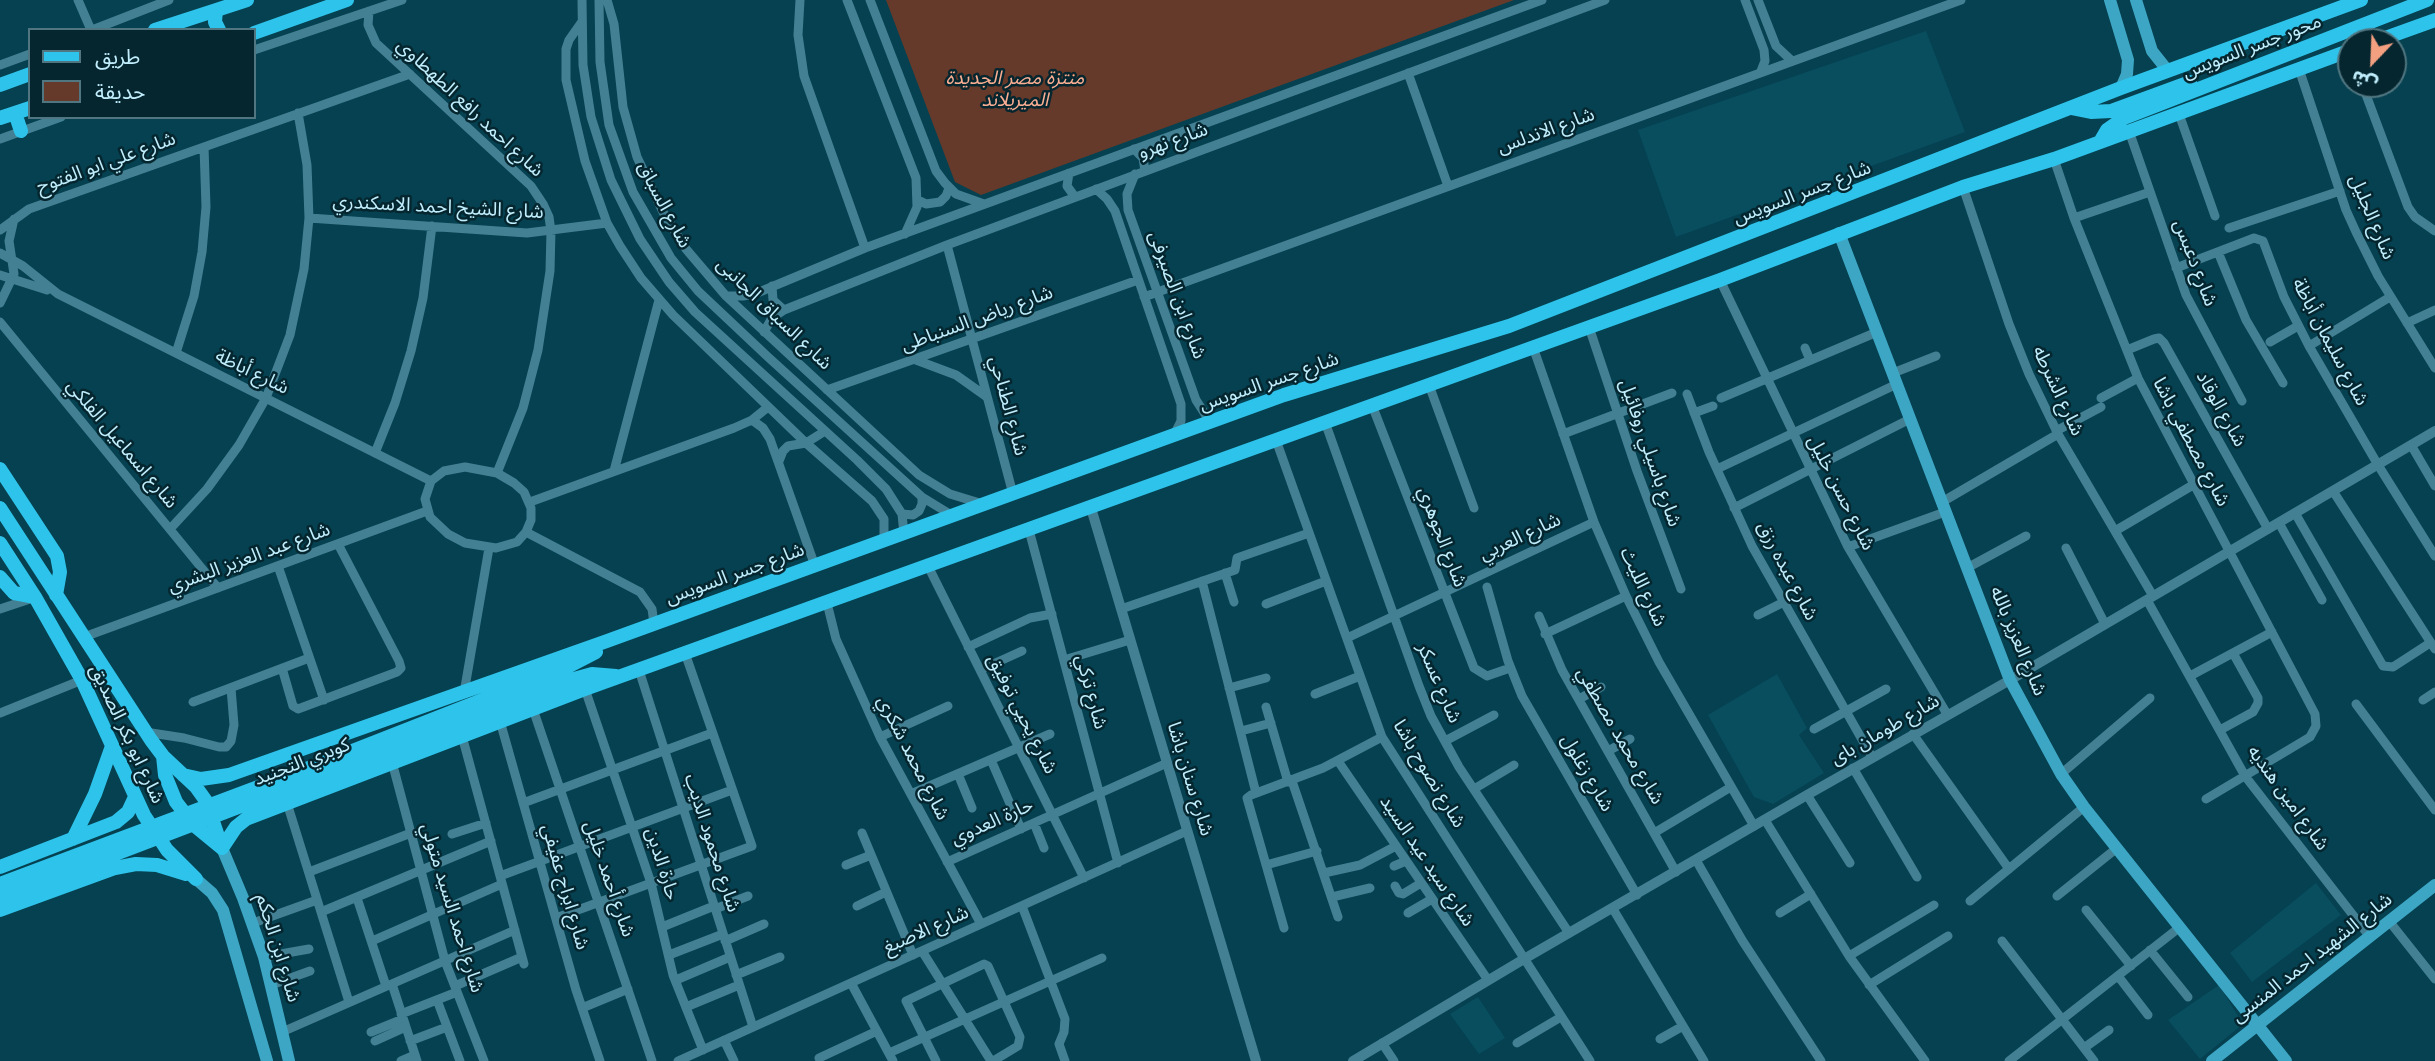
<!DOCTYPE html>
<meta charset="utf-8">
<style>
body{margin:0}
#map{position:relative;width:2435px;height:1061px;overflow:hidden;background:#054150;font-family:"Roboto Serif","Noto Sans Arabic",serif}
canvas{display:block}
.legend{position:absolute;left:28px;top:28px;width:228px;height:91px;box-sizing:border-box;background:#05262f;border:2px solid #507681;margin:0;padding:9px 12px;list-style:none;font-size:21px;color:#c1eefd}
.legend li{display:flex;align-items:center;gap:14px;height:35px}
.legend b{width:35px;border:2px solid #507681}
.north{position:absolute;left:2337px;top:28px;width:70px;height:70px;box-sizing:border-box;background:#05262f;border:2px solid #507681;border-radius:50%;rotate:203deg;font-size:19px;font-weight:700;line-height:28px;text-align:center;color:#c1eefd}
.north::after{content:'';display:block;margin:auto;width:24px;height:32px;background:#f3a081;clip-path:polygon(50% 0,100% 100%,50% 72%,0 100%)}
</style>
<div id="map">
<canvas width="2435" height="1061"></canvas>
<ul class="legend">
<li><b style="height:9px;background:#2ec3eb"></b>طريق</li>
<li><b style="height:19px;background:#663a2a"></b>حديقة</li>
</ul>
<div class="north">ش</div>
</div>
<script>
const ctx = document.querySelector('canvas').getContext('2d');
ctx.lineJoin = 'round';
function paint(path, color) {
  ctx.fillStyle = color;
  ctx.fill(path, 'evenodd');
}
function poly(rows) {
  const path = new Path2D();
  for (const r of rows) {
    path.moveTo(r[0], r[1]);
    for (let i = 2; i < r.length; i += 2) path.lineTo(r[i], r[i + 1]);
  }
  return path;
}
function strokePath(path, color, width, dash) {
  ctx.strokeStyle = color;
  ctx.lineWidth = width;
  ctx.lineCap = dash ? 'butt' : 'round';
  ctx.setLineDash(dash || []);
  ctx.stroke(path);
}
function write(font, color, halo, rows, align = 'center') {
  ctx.font = font + ' "Roboto Serif","Noto Sans Arabic",serif';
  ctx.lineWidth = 5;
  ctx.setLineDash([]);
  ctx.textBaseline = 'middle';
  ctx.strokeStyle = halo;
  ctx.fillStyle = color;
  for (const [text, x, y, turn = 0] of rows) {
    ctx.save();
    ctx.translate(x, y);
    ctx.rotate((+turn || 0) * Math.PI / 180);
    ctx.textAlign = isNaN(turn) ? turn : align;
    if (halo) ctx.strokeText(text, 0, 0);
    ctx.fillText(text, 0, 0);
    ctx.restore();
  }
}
paint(poly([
 [1926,31,1965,132,1676,237,1638,130],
 [1777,674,1807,728,1799,735,1824,773,1773,804,1754,797,1708,715],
 [2316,883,2341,915,2252,982,2230,953],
 [2219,985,2243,1024,2200,1059,2168,1020],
 [1478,997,1505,1038,1479,1054,1450,1014]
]), '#094e5f');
paint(poly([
 [886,0,1514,0,981,195,955,182]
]), '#663a2a');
strokePath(poly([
 [78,0,91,30],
 [582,0,583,65,591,117,611,180,640,239,669,282,695,312,857,460,886,489,902,514,904,534],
 [599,0,600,62,609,125,633,192,671,258,698,291,768,357,922,497,953,516],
 [607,0,614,24,623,107,637,157,663,212,686,249,726,296,919,475,950,494,983,504],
 [800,0,798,35,804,76,865,248],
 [847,0,916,178,917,207,905,234],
 [870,0,936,171,945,183,956,194,984,204],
 [1745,0,1764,50,1765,61,1761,71],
 [1758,0,1776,46,1791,60],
 [369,11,368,25,376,43,531,186,543,204,549,217,551,231,550,271,538,350,523,408,497,473],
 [581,23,569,40,566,49,566,80,585,161,607,223,620,246,641,278,673,315,806,443,872,501,884,519,884,541],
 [92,30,169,0],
 [254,50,402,0],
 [0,65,30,54],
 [2299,69,2346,210,2356,232,2378,276,2435,368],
 [1408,73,1448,186],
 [2362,84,2408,207,2415,217,2435,231],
 [2179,114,2215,216],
 [2129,131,2186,295,2242,401],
 [0,139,61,117],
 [1134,149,1143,158,1145,171],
 [2054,159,2074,218,2138,378,2315,714,2316,726,2310,737,2206,799],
 [1069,173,1067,186,1075,197],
 [1135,174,1127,194,1128,210,1196,400,1205,414,1216,420],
 [1963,187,2009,324,2029,374,2058,434,2153,596],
 [1096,189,1107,199,1115,211,1181,404,1181,421,1175,433],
 [918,200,926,204,940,202,946,196,949,188],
 [309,218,527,233,607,223],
 [2074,218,2150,192],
 [2229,228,2340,191],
 [0,230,29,209,410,74],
 [947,245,1013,494],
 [2218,252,2246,320,2283,383],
 [0,253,23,266,58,294,431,481],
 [2176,268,2254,238,2263,241,2284,297,2309,346,2378,465,2435,556],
 [0,275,47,290],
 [1720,280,1848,547,1947,714],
 [772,286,773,300,784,310],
 [726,296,743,296,757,293,865,248,1542,0],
 [1144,297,1961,0],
 [0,303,14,274,9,241,14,219],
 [0,322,218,588],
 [2407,323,2435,310],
 [1589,327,1637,471,1681,589],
 [764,332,772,318,784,310,947,245,1605,0],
 [2270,342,2298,326],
 [2309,346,2390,297],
 [1533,347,1594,522,1626,596,1659,662,1754,826],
 [1805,348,1810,360],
 [2127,350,2154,339,2159,338,2164,343,2268,529],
 [176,353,194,296,202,252,206,207,204,147],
 [916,360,956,375,987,397],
 [1893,373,1936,356],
 [1429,385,1474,508],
 [827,390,1138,280],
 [1687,394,1709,452,1752,546,1872,757],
 [1721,398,1877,332],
 [2101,398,2138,378],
 [1372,405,1474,668,1487,676,1510,668],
 [1694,413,1713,406],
 [752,420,763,428,770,439,815,566],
 [1325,422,1419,686,1431,716,1459,767,1569,933],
 [2056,431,2101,407],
 [1563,434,1672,393],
 [1276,440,1382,737,1590,1061],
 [2411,445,2435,486],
 [375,453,395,403,411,351,423,298,432,226],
 [779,461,783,451,788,446,806,443,825,431],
 [465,467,497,473,514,483,524,492,531,508,531,520,526,532,517,542,496,548,465,543,448,534,430,517,425,499,431,481,444,471,465,467],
 [1717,469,1897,384],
 [614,471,659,300],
 [2333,491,2435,649],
 [530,502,734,428,752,420,768,407],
 [1942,502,2058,434],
 [1734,508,1910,419],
 [2295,513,2383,666,2393,667,2430,643],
 [902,514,913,515,919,511,922,504,922,497],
 [2279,523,2322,600],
 [170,529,207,489,239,445,266,398,290,335,304,269,309,218,307,165,298,113],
 [1029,530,1118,863],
 [2115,531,2193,485],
 [526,532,640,592,652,609,654,624],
 [1848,547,1945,512],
 [2066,548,2105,624],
 [278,566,324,700],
 [928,566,1084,878],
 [1967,568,2026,536],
 [1225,573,1234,602],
 [1202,581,1256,793],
 [1487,587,1508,661,1522,696,1637,895],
 [2147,600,2245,776,2370,937],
 [827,603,836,639,880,737,981,924],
 [1266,604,1326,581],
 [0,609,30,599],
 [1121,609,1235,570,1237,558,1309,533],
 [1758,615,1782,603],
 [1539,616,1562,670,1676,872],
 [1545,634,1626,596],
 [84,637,427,511],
 [1347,638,1594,522],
 [968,647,1030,618,1052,614],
 [1064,660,1130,640],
 [282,668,293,706,298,709,397,672,401,668,399,661,338,544],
 [639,670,753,1027],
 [980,670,1022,651],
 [2190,676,2272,632],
 [1229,688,1266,678],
 [585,689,651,883,673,975,703,1050],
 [464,693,489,548],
 [1315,694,1360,676],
 [1579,699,1601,687],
 [2423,700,2435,692],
 [193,702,309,658],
 [2356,704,2435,810],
 [1266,707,1288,782],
 [533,709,652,1061],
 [0,713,82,680],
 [500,721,576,990,600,1061],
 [1814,729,1886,689],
 [2220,730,2253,712,2258,703,2258,698,2233,653],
 [1241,731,1271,723],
 [145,732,184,738,219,747,226,747,231,741,234,725,231,688],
 [1913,734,2009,869],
 [462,736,524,964],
 [880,737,948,706],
 [1445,741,1494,715],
 [1608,751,1630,739],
 [991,760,1021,829],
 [1338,761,1488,980],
 [392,762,445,961,484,1061],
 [1853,768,1917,877],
 [958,774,972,808],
 [2061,774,2150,698],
 [1292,781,1338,917],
 [1474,789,1514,765],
 [911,794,1050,734],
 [1807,795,1850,863],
 [287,803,349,1002],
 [523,803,712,733],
 [1765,820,1849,956,1925,1061],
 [1034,823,1044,848],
 [862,833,913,955],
 [1654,833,1731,787],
 [452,834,486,823],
 [1696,860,1742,940,1821,1061],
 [947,862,1167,763],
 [846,865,871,855],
 [1266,865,1317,851],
 [1394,866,1406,861],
 [309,872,411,833],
 [1324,873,1360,865,1396,846],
 [500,876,732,790],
 [1395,886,1399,893,1403,894,1421,883],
 [2057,896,2117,848],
 [1332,897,1370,888],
 [357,898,386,986],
 [1970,901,2084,807],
 [857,906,886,892],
 [1022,906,1065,1019,1064,1032,1059,1044,1065,1061],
 [715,909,748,896],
 [1613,909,1704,1061],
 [2086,910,2131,966],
 [321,912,491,841],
 [1408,913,1432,899],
 [1780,913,1811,894],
 [556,918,752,846,685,653],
 [2389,921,2435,979],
 [253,923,317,900],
 [662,927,714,906],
 [1284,928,1247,798,1251,795,1323,768,1382,737],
 [372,941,502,884],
 [725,941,764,924],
 [2002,941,2094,1061],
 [2150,950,2188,997],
 [922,951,991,1061],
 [669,955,723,934],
 [1849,956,1934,905],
 [264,957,309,949],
 [736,975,780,957],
 [2118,976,2148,1015],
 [676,980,730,957],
 [851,983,893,1061],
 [392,984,417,1061],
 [271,985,310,971],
 [1869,985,1948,936],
 [455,986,522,957],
 [437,1000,460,1061],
 [686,1007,739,985],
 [582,1008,628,989],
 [401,1014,457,992],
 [282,1032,515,930],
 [371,1032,403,1019],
 [1660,1039,1683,1026],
 [724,1040,734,1061],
 [375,1041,406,1027],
 [410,1041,447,1027],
 [1382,1043,1394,1061],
 [1517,1043,1561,1017],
 [2084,1048,2109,1030],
 [889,1053,1102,958],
 [819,1058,877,1031],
 [401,1061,415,1055],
 [678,1061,1187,831],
 [936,1061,906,1001,984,964,988,966,1020,1037,1018,1046,993,1061],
 [2009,1061,2180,927]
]), '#448093', 9);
strokePath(poly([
 [1091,508,1256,1061],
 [1353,1061,1524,959,1807,795,2010,680,2435,431]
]), '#448093', 10);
strokePath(poly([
 [2110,0,2128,60,2127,74,2121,88],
 [2136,0,2152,51,2168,71],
 [1839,233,2010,680,2061,774,2084,807,2286,1061],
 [222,848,243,898,264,957,289,1061],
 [196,879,212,893,223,910,267,1061],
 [2212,1061,2435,885]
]), '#3da6c4', 12);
strokePath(poly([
 [216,10,215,22,219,30],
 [155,30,247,0],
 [254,33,347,0],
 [2374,42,2435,20],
 [0,85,30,74],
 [2071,108,2091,112,2111,111,2190,82],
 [15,113,21,131],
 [0,118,30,108],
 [2100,142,2107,130,2124,118,2427,0],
 [0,469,57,556,60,572,56,595],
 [0,508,151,740,163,756,196,787,206,801,222,848],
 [0,543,35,597,82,680,144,815,167,850,196,879],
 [0,577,14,593,35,597],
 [163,756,165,775,176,802,194,825,222,848],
 [183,775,201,779,229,775,607,641,1284,395,1509,326,2121,88,2361,0],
 [73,839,95,794,112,746],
 [222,848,236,827,246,819,585,689,1720,280,1963,187,2054,159,2351,50],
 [0,867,116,822,128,812,135,797],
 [0,884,314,766,569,666,596,652],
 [0,898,574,679,592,674,616,676],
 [0,910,115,868,136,864,157,865,186,874]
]), '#2ec3eb', 14);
write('19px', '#c1eefd', '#05262f', [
 ["محور جسر السويس",2252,47,-21],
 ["شارع احمد رافع الطهطاوي",470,108,43],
 ["شارع الاندلس",1546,131,-20],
 ["شارع نهرو",1173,141,-20],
 ["شارع علي ابو الفتوح",106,163,-20],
 ["شارع جسر السويس",1802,193,-21],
 ["شارع السباق",664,205,62],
 ["شارع الشيخ احمد الاسكندري",438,207,3],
 ["شارع الجليل",2372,217,67],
 ["شارع دعبس",2195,263,69],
 ["شارع ابن الصيرفى",1177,295,70],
 ["شارع السباق الجانبى",774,314,44],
 ["شارع رياض السنباطى",977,319,-20],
 ["شارع سليمان أباظة",2330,342,62],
 ["شارع أباظة",252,372,26],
 ["شارع جسر السويس",1269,382,-19],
 ["شارع الشرطه",2058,391,65],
 ["شارع الطناحي",1008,406,75],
 ["شارع الوقاد",2221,409,61],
 ["شارع مصطفي باشا",2191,442,62],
 ["شارع اسماعيل الفلكي",122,444,50],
 ["شارع باسيلي روفائيل",1650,453,71],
 ["شارع حسن خليل",1841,493,63],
 ["شارع الجوهري",1442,537,69],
 ["شارع العربي",1520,537,-25],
 ["شارع عبد العزيز البشري",249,558,-20],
 ["شارع عبده رزق",1787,571,62],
 ["شارع جسر السويس",735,574,-20],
 ["شارع الليث",1643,587,65],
 ["شارع العزيز بالله",2018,641,67],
 ["شارع عسكر",1439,683,67],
 ["شارع تركي",1091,692,75],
 ["شارع يحيي توفيق",1022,714,63],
 ["شارع طومان باى",1885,730,-30],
 ["شارع ابو بكر الصديق",127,734,65],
 ["شارع محمد مصطفي",1620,736,60],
 ["شارع محمد شكري",913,758,63],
 ["كوبري التجنيد",302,762,-21],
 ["شارع زغلول",1587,773,60],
 ["شارع نصوح باشا",1429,774,59],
 ["شارع سنان باشا",1190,779,73],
 ["شارع امين هنديه",2288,798,54],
 ["حارة العدوي",992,822,-24],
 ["شارع محمود الديب",712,843,72],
 ["شارع سيد عيد السيد",1427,861,56],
 ["حارة الدين",662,864,73],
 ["شارع أحمد خليل",609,879,71],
 ["شارع ابراج عفيفي",565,887,74],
 ["شارع احمد السيد متولي",452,908,73],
 ["شارع الاصبغ",926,930,-24],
 ["شارع ابن الحكم",278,948,73],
 ["شارع الشهيد احمد المنسى",2312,958,-38]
]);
write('italic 19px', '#faae92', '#05262f', [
 ["منتزة مصر الجديدة",1015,78],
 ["الميريلاند",1015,100]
]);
</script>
